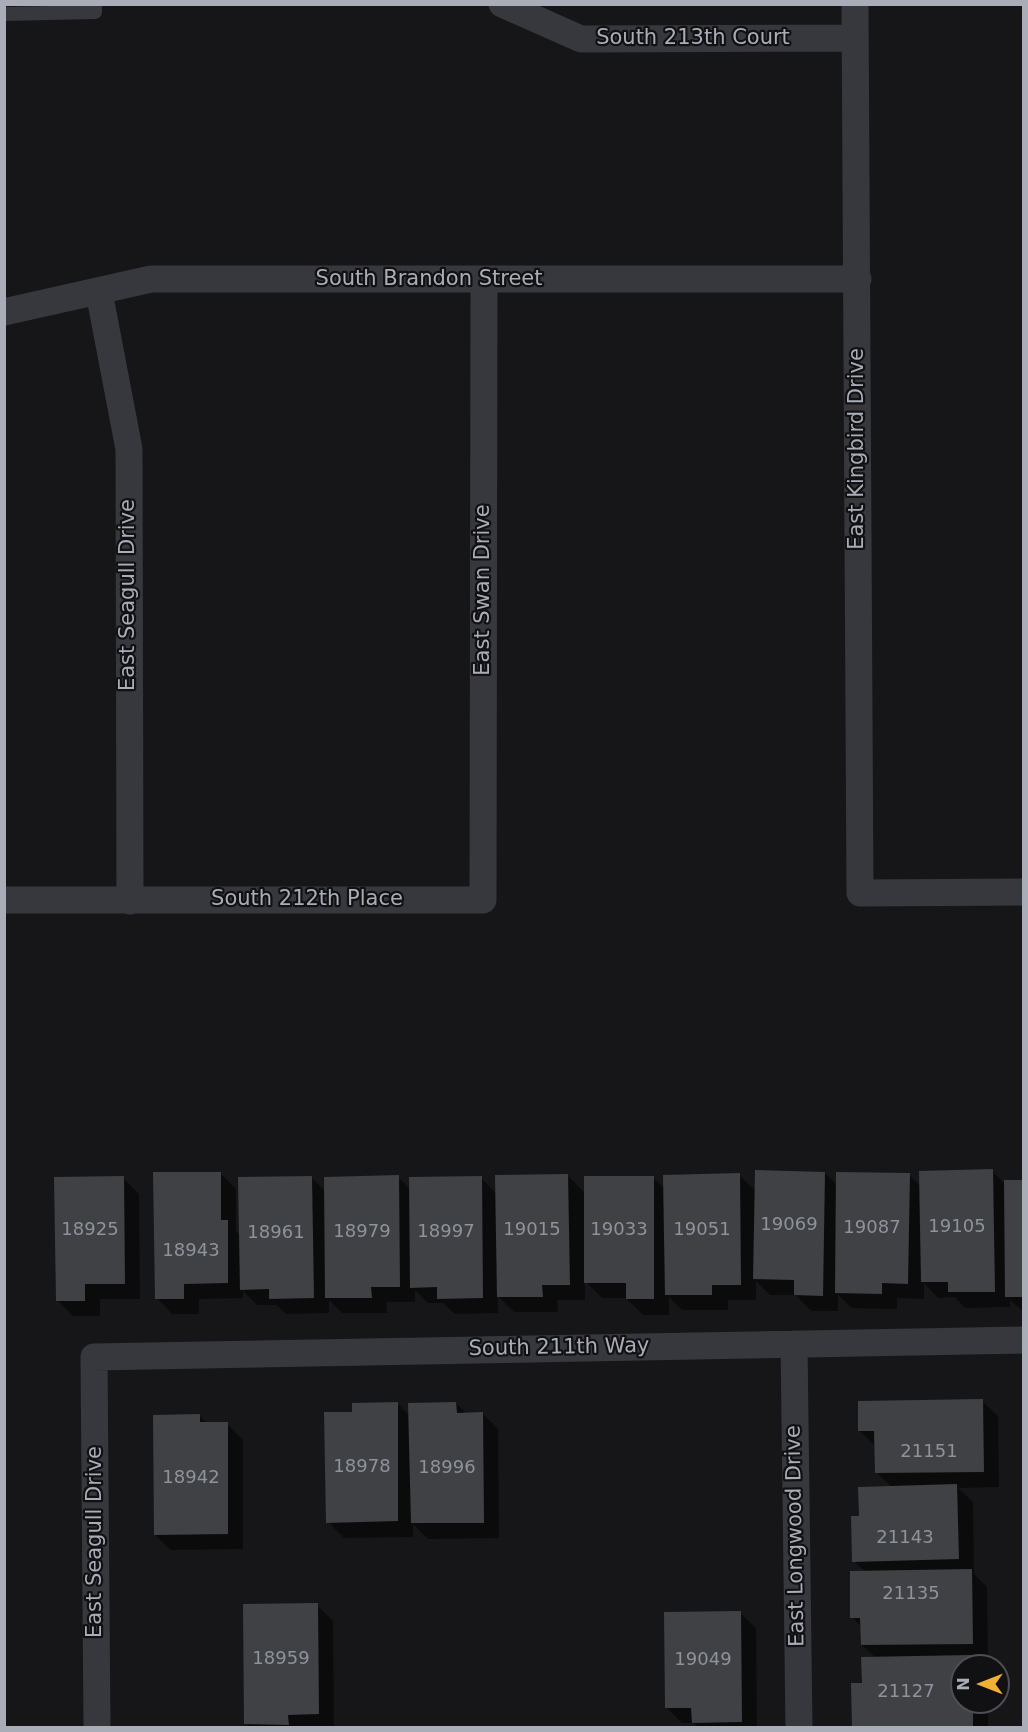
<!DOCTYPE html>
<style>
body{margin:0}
#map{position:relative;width:1028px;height:1732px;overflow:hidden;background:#161618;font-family:"DejaVu Sans",sans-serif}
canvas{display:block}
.frame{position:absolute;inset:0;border:6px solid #a8adb8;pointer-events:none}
.north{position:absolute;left:950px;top:1654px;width:60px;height:60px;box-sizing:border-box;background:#111113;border:2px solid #4d4f55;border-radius:50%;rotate:270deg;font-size:16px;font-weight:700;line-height:24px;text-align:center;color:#a8adb8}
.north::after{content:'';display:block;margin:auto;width:21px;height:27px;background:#f2b134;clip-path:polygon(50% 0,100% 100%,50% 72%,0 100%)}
</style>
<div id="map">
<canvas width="1028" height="1732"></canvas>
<div class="frame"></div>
<div class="north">N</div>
</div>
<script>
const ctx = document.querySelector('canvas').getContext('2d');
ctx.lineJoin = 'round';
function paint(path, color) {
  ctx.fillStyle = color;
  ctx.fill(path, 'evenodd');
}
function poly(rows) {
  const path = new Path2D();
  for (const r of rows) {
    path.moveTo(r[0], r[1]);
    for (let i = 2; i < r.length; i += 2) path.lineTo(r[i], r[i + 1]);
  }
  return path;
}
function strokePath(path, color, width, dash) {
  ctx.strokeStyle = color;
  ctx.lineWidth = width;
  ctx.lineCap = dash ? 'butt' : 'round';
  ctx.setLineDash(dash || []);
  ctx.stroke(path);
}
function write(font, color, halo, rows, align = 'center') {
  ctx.font = font + ' "DejaVu Sans",sans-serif';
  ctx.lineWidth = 4.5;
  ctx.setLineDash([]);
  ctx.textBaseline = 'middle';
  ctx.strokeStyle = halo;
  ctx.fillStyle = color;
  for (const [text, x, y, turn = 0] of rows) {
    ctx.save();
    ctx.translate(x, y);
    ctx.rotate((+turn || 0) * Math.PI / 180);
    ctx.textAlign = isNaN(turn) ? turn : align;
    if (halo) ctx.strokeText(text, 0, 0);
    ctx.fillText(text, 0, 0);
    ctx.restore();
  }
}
paint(poly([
 [992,1171,1006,1185,1024,1181,1024,1312,1010,1300,1010,1307,965,1308,955,1297,938,1298,924,1283,924,1299,897,1298,897,1309,852,1308,838,1295,838,1311,811,1311,796,1295,770,1295,756,1281,756,1300,728,1300,728,1310,682,1310,669,1297,669,1315,643,1315,626,1298,602,1298,585,1281,585,1300,557,1300,558,1312,514,1312,498,1296,498,1313,455,1314,443,1303,428,1303,415,1290,415,1302,386,1302,387,1313,342,1313,329,1300,329,1313,286,1314,277,1305,257,1305,243,1291,243,1298,199,1299,199,1314,172,1314,157,1298,220,1173,236,1189,236,1231,240,1235,312,1178,326,1192,398,1177,411,1190,481,1178,496,1193,568,1176,586,1194,653,1178,665,1189,739,1175,756,1191,825,1173,837,1185,909,1175,921,1186],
 [123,1178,139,1194,140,1299,100,1299,100,1316,73,1316,57,1300],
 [982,1401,998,1416,999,1487,958,1488,973,1502,974,1574,987,1587,988,1659,974,1659,981,1666,962,1666,962,1702,988,1702,988,1728,853,1728,863,1684,876,1658,862,1645,862,1627,852,1617,865,1572,854,1561,860,1517,892,1487,877,1473,876,1447,860,1431],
 [456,1403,467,1414,483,1414,498,1429,499,1538,428,1539,413,1524,413,1537,344,1538,328,1522,354,1414,398,1404,410,1416],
 [199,1415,208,1424,227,1424,243,1440,243,1549,171,1550,155,1535],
 [317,1605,333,1621,334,1728,250,1728,245,1723],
 [740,1613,756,1628,757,1728,698,1728,694,1723,682,1723,666,1707]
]), '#0007');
paint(poly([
 [993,1169,995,1292,948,1292,948,1282,921,1282,919,1171],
 [755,1170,825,1172,823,1296,794,1295,794,1280,753,1279],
 [153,1172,221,1172,221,1220,228,1220,228,1283,184,1284,184,1299,155,1299],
 [836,1172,910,1173,908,1284,882,1283,882,1294,835,1293],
 [740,1173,741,1285,712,1285,712,1295,665,1295,663,1175],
 [568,1174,570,1285,542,1285,543,1297,497,1297,495,1175],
 [399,1175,400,1287,371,1287,372,1298,325,1298,324,1177],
 [124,1176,125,1284,85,1284,85,1301,56,1301,54,1177],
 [312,1176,314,1298,269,1299,269,1289,240,1290,238,1177],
 [482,1176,483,1298,437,1299,437,1287,410,1288,409,1177],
 [584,1176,654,1176,654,1299,626,1299,626,1283,584,1283],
 [1004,1180,1024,1180,1024,1297,1005,1297],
 [983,1399,984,1472,875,1473,874,1431,858,1431,858,1401],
 [398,1402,398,1521,326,1523,324,1412,352,1412,352,1403],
 [456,1402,457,1413,483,1412,484,1523,411,1523,408,1403],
 [200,1414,200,1422,228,1422,228,1534,154,1535,153,1415],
 [957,1484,959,1559,852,1562,851,1516,859,1516,858,1487],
 [972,1569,973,1644,861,1645,860,1618,850,1618,850,1571],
 [318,1603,319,1714,288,1715,289,1725,244,1724,243,1604],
 [741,1611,742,1722,692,1723,691,1708,665,1708,664,1612],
 [972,1655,972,1666,962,1666,962,1702,973,1702,973,1728,852,1728,851,1683,862,1683,861,1657]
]), '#404145');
strokePath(poly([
 [4,14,95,12,95,4]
]), '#37383d', 14);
strokePath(poly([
 [502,4,581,39,855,38],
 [855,4,860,893,1024,892],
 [99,292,129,449,130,901],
 [4,312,151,279,858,279],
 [4,900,483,900,484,281],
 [794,1344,799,1728],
 [97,1728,94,1357,1024,1340]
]), '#37383d', 27);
write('18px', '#8e929b', null, [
 ["19069",789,1225],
 ["19105",957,1227],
 ["19087",872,1228],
 ["18925",90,1230],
 ["19015",532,1230],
 ["19033",619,1230],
 ["19051",702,1230],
 ["18979",362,1232],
 ["18997",446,1232],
 ["18961",276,1233],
 ["18943",191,1251],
 ["21151",929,1452],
 ["18978",362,1467],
 ["18996",447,1468],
 ["18942",191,1478],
 ["21143",905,1538],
 ["21135",911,1594],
 ["18959",281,1659],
 ["19049",703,1660],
 ["21127",906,1692]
]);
write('21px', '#a8adb8', '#111113', [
 ["South 213th Court",693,39],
 ["South Brandon Street",429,280],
 ["East Kingbird Drive",858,449,-90],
 ["East Swan Drive",484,590,-90],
 ["East Seagull Drive",129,595,-90],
 ["South 212th Place",307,900],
 ["South 211th Way",559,1348,-1],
 ["East Longwood Drive",796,1536,-91],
 ["East Seagull Drive",96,1542,-90]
]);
</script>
